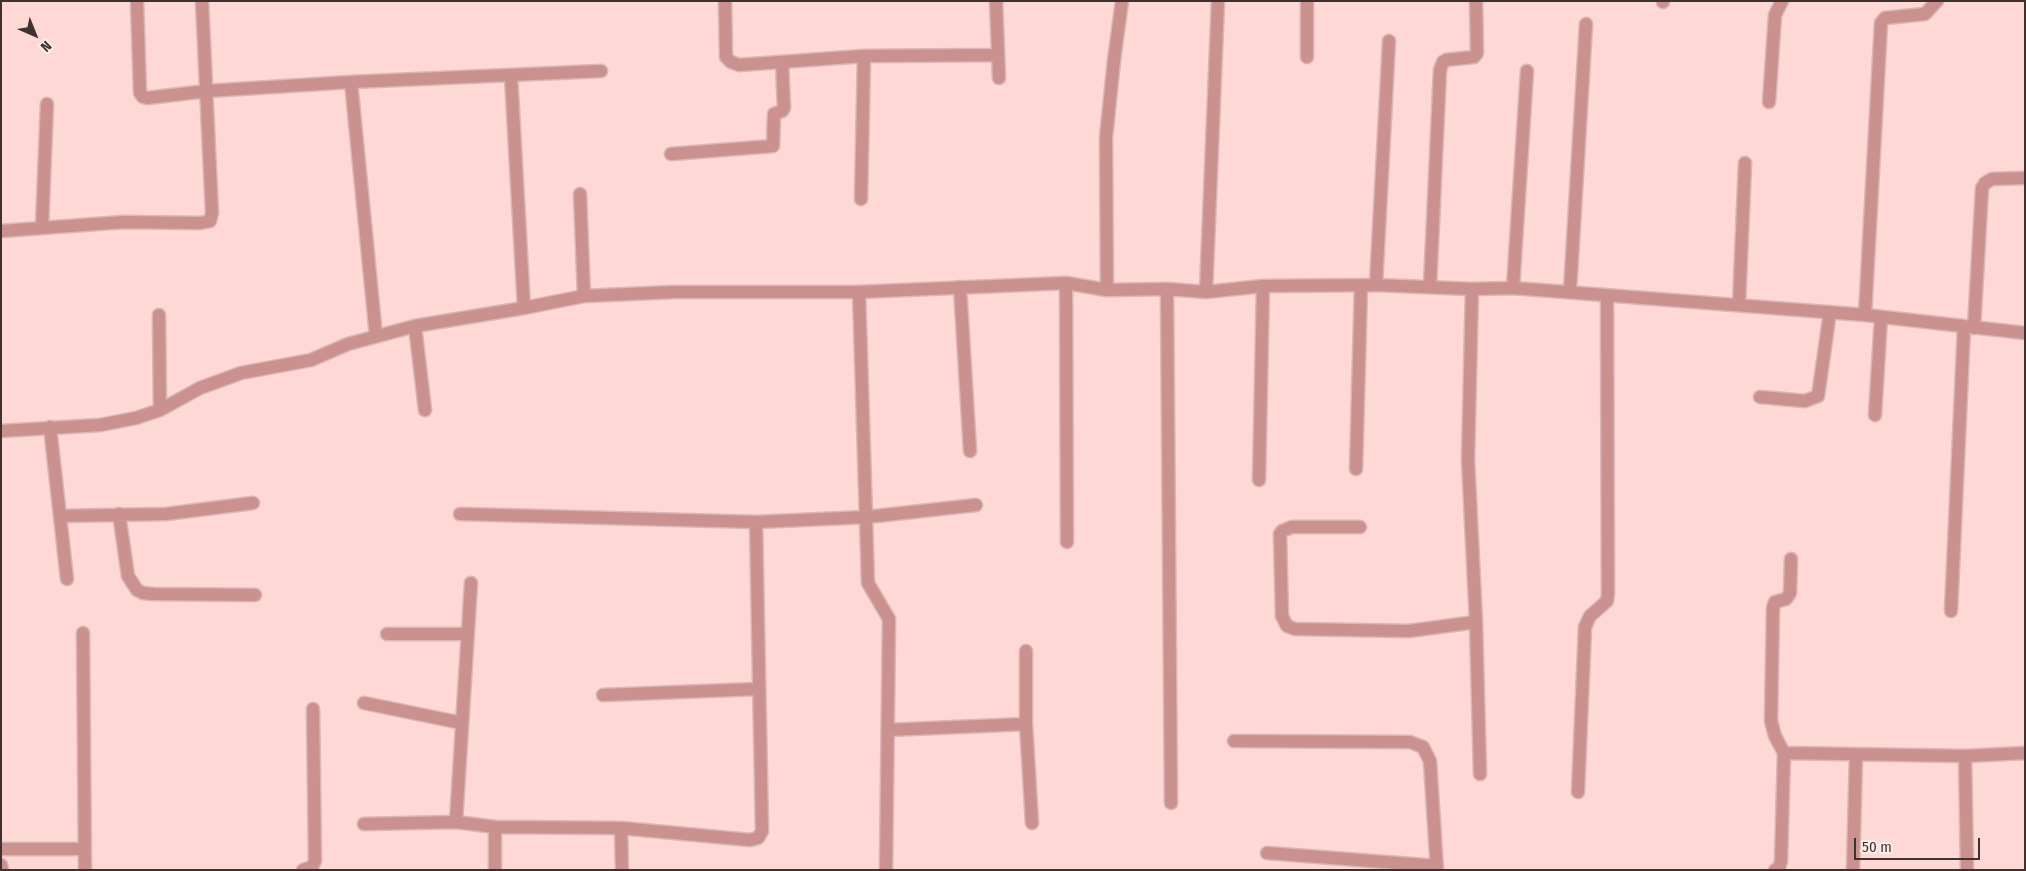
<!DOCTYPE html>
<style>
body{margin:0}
#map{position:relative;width:2026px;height:871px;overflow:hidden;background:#fed8d5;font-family:"Fira Sans Condensed",sans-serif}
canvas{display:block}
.frame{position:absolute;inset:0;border:2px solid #3f312f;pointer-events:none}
.north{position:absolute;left:10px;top:10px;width:50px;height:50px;-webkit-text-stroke:4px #fbecea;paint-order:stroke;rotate:136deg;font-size:14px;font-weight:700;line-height:20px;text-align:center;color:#3f312f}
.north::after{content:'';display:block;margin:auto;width:18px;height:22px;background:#3f312f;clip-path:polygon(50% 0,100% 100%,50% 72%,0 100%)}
.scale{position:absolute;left:1854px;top:838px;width:126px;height:22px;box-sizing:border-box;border:2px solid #3f312f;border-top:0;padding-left:6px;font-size:15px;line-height:18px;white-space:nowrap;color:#3f312f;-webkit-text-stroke:4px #fbecea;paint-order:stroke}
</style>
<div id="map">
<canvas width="2026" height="871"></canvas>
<div class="frame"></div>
<div class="north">N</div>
<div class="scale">50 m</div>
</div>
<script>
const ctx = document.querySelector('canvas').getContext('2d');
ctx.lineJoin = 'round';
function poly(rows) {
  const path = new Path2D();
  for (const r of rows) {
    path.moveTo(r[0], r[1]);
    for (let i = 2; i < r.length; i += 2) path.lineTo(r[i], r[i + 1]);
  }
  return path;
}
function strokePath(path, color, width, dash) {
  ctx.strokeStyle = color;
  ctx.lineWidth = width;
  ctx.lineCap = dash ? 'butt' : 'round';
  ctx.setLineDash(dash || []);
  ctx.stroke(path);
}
const minor = poly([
 [137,1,140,93,143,97,147,98,207,91,351,82,601,71],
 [725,1,726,57,731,62,739,65,864,56,998,55],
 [996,1,999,78],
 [1663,2,1663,1],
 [1307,57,1307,1],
 [511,76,524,308],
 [351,82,376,336],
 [1769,102,1775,15,1782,1],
 [671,154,773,146,774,114,782,111,784,108,782,62],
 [580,194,584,296],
 [861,199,864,56],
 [42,227,47,104],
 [1,231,124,222,201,223,210,221,212,213,202,1],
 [1066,283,1067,542],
 [1376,285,1389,41],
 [1430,286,1440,70,1443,62,1446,60,1474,57,1477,53,1476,1],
 [960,287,970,451],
 [1513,288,1527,71],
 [1167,289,1171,803],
 [1472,289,1468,459,1476,622,1480,774],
 [1107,290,1106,138,1114,60,1122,1],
 [1570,291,1586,24],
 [859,292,868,583,889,619,886,870],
 [1206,292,1218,1],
 [1739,305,1745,163],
 [159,315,160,410],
 [1865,315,1881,23,1885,18,1925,14,1937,1],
 [415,326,425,410],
 [1974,328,1982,188,1985,183,1992,179,2025,178],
 [1760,397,1805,401,1818,396,1830,312],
 [1875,415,1881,317],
 [50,427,67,579],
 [1,431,100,425,136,418,160,410,200,388,241,373,311,360,348,344,415,326,524,308,584,296,674,292,859,292,1066,283,1107,290,1167,289,1206,292,1263,286,1376,285,1472,289,1513,288,1865,315,2025,333],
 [1356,469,1361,285],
 [1259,480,1263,286],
 [119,514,128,576,137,590,143,593,153,594,255,595],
 [460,514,756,522,867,517,976,505],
 [60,516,166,514,253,503],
 [1360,527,1292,527,1282,531,1280,534,1282,616,1287,626,1295,629,1409,631,1476,622],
 [1951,611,1964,327],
 [83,633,85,870],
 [387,634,468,634],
 [1026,651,1026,724,1032,823],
 [603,695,758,689],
 [364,703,462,723],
 [888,730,1026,724],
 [1234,741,1410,742,1423,747,1430,761,1437,870],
 [1784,753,1775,736,1771,721,1773,608,1775,602,1786,599,1790,593,1791,559],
 [1965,756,1967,870],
 [1578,792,1585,627,1590,616,1607,601,1608,594,1607,296],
 [456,822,471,583],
 [364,824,456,822,495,827,621,828,750,840,758,838,762,831,756,522],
 [495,827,495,870],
 [621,828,622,870],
 [1,849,85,849],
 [1267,853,1437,866],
 [1,865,2,870],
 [303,870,312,867,315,861,313,709],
 [1775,870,1779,868,1781,861,1784,753,1965,756,2025,753],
 [1853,870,1856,755]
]);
strokePath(minor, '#d8b7b4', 15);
strokePath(minor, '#cb918e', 12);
</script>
